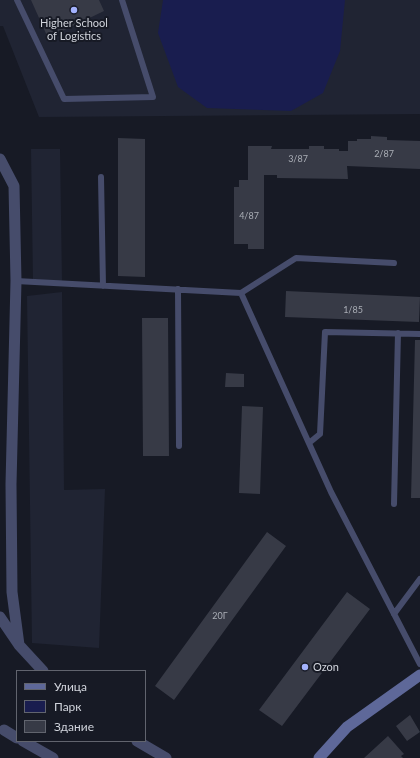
<!DOCTYPE html>
<meta charset="utf-8">
<style>
body{margin:0}
#map{position:relative;width:420px;height:758px;overflow:hidden;background:#171a25;font-family:Lato,sans-serif}
canvas{display:block}
.legend{position:absolute;left:16px;top:670px;width:130px;height:72px;box-sizing:border-box;background:#171a25;border:1px solid #61646e;margin:0;padding:5px 7px;list-style:none;font-size:12px;color:#d1d4dc}
.legend li{display:flex;align-items:center;gap:8px;height:20px}
.legend b{width:20px;border:1px solid #61646e}
</style>
<div id="map">
<canvas width="420" height="758"></canvas>
<ul class="legend">
<li><b style="height:5px;background:#5e6899"></b>Улица</li>
<li><b style="height:11px;background:#191d4f"></b>Парк</li>
<li><b style="height:11px;background:#373a46"></b>Здание</li>
</ul>
</div>
<script>
const ctx = document.querySelector('canvas').getContext('2d');
ctx.lineJoin = 'round';
function paint(path, color) {
  ctx.fillStyle = color;
  ctx.fill(path, 'evenodd');
}
function poly(rows) {
  const path = new Path2D();
  for (const r of rows) {
    path.moveTo(r[0], r[1]);
    for (let i = 2; i < r.length; i += 2) path.lineTo(r[i], r[i + 1]);
  }
  return path;
}
function strokePath(path, color, width, dash) {
  ctx.strokeStyle = color;
  ctx.lineWidth = width;
  ctx.lineCap = dash ? 'butt' : 'round';
  ctx.setLineDash(dash || []);
  ctx.stroke(path);
}
function write(font, color, halo, rows, align = 'center') {
  ctx.font = font + ' Lato,sans-serif';
  ctx.lineWidth = 4;
  ctx.setLineDash([]);
  ctx.textBaseline = 'middle';
  ctx.strokeStyle = halo;
  ctx.fillStyle = color;
  for (const [text, x, y, turn = 0] of rows) {
    ctx.save();
    ctx.translate(x, y);
    ctx.rotate((+turn || 0) * Math.PI / 180);
    ctx.textAlign = isNaN(turn) ? turn : align;
    if (halo) ctx.strokeText(text, 0, 0);
    ctx.fillText(text, 0, 0);
    ctx.restore();
  }
}
paint(poly([
 [0,0,420,0,420,114,39,117,3,26,0,26],
 [31,149,60,149,62,282,33,282],
 [62,292,64,490,105,489,99,648,32,643,27,296]
]), '#202433');
paint(poly([
 [163,0,345,0,340,51,323,93,291,111,207,108,178,87,158,33]
]), '#191d4f');
paint(poly([
 [31,0,99,0,104,11,48,38],
 [371,136,387,137,387,140,420,141,420,169,347,166,348,179,277,178,277,175,264,175,264,249,248,249,248,244,234,244,234,187,239,187,239,180,248,180,248,146,272,146,271,149,309,149,309,146,324,146,324,149,339,149,339,151,348,151,348,141,357,141,357,139,371,139],
 [118,138,145,139,145,277,118,276],
 [286,291,420,297,419,322,285,317],
 [142,318,168,318,169,456,143,456],
 [415,340,420,340,420,498,411,498],
 [226,373,244,374,244,387,225,387],
 [242,406,263,407,260,494,239,493],
 [267,532,286,546,174,700,155,686],
 [347,592,370,609,282,726,259,710],
 [410,715,420,732,407,741,396,726],
 [388,736,404,754,401,756,403,758,364,758]
]), '#373a46');
strokePath(poly([
 [17,0,64,99,153,97,122,0],
 [101,177,103,286],
 [16,281,241,293,331,492,420,664],
 [178,289,179,446],
 [241,293,296,258,394,263],
 [309,443,320,434,325,332,420,334],
 [394,504,398,333],
 [394,614,420,579]
]), '#464c6b', 6);
strokePath(poly([
 [0,159,14,186,16,281,11,484,12,592,19,645],
 [0,617,19,645,43,671],
 [4,730,17,738],
 [23,741,53,758],
 [137,741,166,758]
]), '#464c6b', 11);
strokePath(poly([
 [319,758,347,727,420,675]
]), '#5e6899', 11);
for (const [x, y, r, color] of [
 [74,10,4,"#a3b2fd"],
 [305,667,4,"#a3b2fd"]
]) {
  const dot = new Path2D();
  dot.arc(x, y, r, 0, 2 * Math.PI);
  ctx.fillStyle = color;
  ctx.fill(dot);
  strokePath(dot, '#171a25', 1.5);
}
write('9px', '#aaaeb6', null, [
 ["2/87",384,154],
 ["3/87",298,159],
 ["4/87",249,216],
 ["1/85",353,310],
 ["20Г",220,616]
]);
write('11px', '#d1d4dc', '#171a25', [
 ["Higher School",74,23],
 ["of Logistics",74,36],
 ["Ozon",313,667,"left"]
]);
</script>
